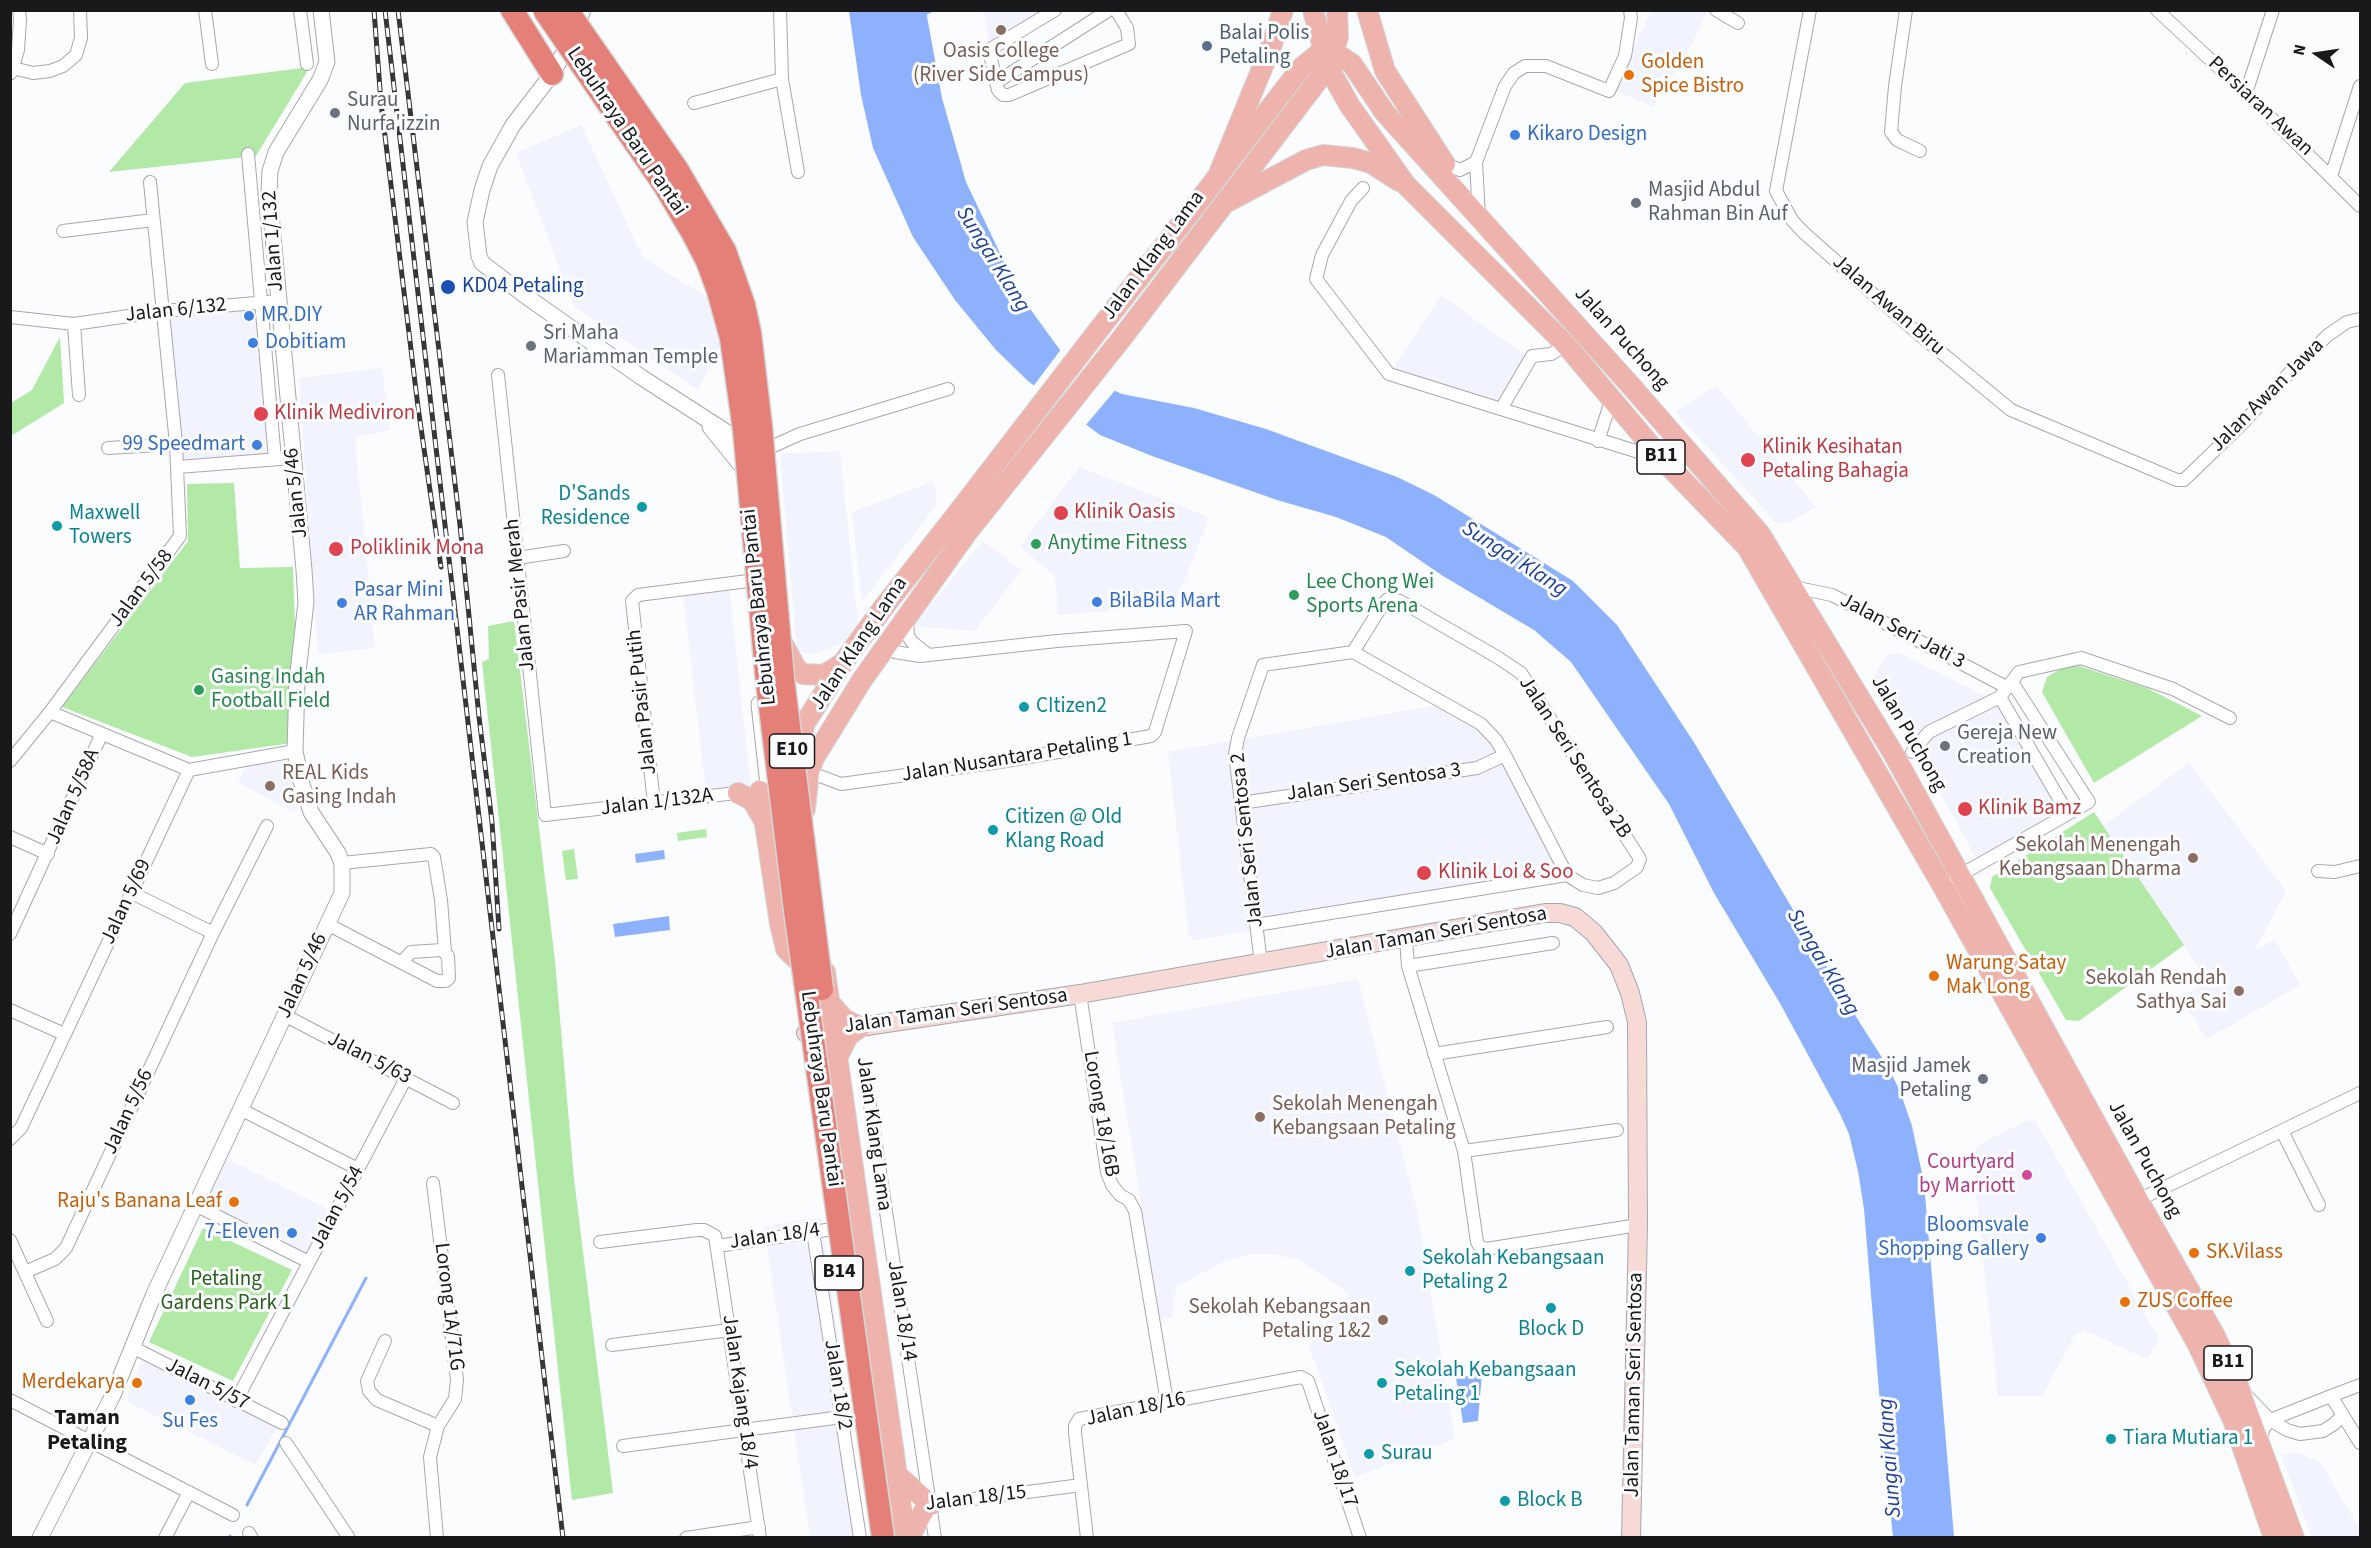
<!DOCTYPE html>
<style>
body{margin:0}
#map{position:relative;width:2371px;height:1548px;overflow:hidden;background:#fbfcfe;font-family:"Source Sans 3",sans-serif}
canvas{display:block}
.frame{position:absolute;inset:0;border:12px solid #19191b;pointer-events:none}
.north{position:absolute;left:2287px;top:24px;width:60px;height:60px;-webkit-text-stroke:4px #fbfcfe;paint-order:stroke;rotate:283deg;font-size:16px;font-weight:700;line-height:24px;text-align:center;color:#19191b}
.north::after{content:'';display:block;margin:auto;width:21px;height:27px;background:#19191b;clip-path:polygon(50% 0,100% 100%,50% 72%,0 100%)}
</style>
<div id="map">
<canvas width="2371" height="1548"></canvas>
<div class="frame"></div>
<div class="north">N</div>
</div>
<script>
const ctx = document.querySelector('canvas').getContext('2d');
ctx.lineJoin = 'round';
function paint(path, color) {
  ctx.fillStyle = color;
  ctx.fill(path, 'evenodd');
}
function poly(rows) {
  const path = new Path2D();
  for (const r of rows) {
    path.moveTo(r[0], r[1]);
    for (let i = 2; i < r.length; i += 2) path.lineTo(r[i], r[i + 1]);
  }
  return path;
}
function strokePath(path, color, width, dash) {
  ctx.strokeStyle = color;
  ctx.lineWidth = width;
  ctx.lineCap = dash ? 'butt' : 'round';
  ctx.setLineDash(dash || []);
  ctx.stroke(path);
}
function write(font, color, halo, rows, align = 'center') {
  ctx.font = font + ' "Source Sans 3",sans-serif';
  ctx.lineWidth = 6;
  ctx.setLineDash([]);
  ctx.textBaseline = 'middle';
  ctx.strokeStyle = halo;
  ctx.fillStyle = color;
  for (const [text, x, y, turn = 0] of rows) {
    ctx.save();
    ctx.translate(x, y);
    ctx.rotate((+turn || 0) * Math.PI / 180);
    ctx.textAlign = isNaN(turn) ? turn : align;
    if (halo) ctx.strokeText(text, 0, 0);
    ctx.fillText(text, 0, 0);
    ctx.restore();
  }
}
paint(poly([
 [983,10,1048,11,990,44],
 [1651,11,1708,11,1686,55,1652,107,1614,90],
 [581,125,642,256,711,300,721,343,698,390,574,306,516,153],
 [1441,295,1527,357,1499,404,1392,370],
 [257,305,270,456,181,463,166,314],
 [382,368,390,430,355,437,375,648,318,654,299,378],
 [1717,386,1816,507,1789,523,1777,523,1675,412],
 [840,451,858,623,845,641,831,648,813,654,797,652,780,454],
 [1079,467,1209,517,1175,605,1058,615,1055,576,1020,547],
 [934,481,937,504,862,602,852,512],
 [983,541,1021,570,975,631,913,626],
 [729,587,751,788,706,793,683,592],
 [1899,653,1999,703,2063,812,1978,861,1875,676,1886,655],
 [1440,705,1479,727,1492,740,1561,871,1254,930,1194,940,1189,936,1168,752],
 [292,760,294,791,298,808,293,812,238,782,246,766],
 [2189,763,2286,891,2255,950,2275,940,2300,985,2207,1039,2180,997,2207,980,2104,825],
 [1358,979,1417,1211,1455,1439,1355,1477,1309,1346,1350,1294,1297,1259,1273,1254,1251,1254,1223,1262,1176,1287,1172,1318,1160,1319,1112,1023],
 [2035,1120,2159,1339,2147,1359,2084,1330,2074,1336,2042,1396,1998,1396,1972,1157,1977,1146,2026,1121],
 [225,1158,330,1210,308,1256,203,1201],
 [821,1217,866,1537,810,1537,764,1226],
 [142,1359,278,1424,256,1465,126,1401],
 [2296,1452,2321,1463,2360,1530,2360,1537,2312,1537,2281,1455]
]), '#f1f3fe');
paint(poly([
 [310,67,256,156,109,172,185,83],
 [60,337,64,403,11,436,11,403,32,390],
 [234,483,240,568,293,567,299,742,192,757,62,707,188,541,187,484],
 [514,621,555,961,574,1179,613,1493,572,1500,482,662,489,659,488,626],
 [2070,663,2147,688,2202,716,2094,783,2042,692,2047,677],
 [2094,812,2184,945,2079,1021,2066,1020,1990,888,1992,877],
 [706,829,707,837,678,841,677,833],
 [574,849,578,879,566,880,562,851],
 [203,1228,292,1270,233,1381,149,1342]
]), '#b2e9a6');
paint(poly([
 [849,11,926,11,942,98,966,182,1020,295,1060,350,1107,387,1122,394,1194,408,1266,429,1397,477,1434,495,1573,581,1617,625,1695,744,1860,1023,1888,1067,1900,1091,1912,1126,1924,1183,1954,1537,1893,1537,1883,1440,1864,1209,1858,1171,1849,1134,1840,1114,1781,1005,1714,893,1669,804,1571,662,1534,630,1443,576,1386,537,1336,517,1277,500,1152,456,1100,435,1028,381,996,350,955,300,913,237,873,148,861,95],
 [664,850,665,859,636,863,635,854],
 [669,916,670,930,615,937,613,924],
 [1482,1373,1478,1421,1463,1423,1456,1378]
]), '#8eb1fd');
paint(poly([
 [1062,348,1086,369,1117,388,1085,426,1032,388]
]), '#fbfcfe');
strokePath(poly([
 [923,15,933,10],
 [247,1505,366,1278],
 [229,1538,230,1536]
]), '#8eb1fd', 3);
const minor = poly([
 [205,10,212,64],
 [300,10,307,64],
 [780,10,782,79,798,172],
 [1055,10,989,50,998,90,1003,95,1009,95,1129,44,1127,28,1116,10],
 [1716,10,1738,23],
 [1810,10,1776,191,1792,220,1803,232,1915,331,2011,410,2177,480,2184,480,2240,426,2293,369,2328,335,2347,322,2360,319],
 [1906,10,1895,86,1891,132,1897,140,1920,151],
 [2157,10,2246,93,2360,206],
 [13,68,33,73,50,71,63,66,76,55,81,38,80,10],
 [11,73,18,50,20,20,19,10],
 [997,82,1109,10],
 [2246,93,2273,10],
 [694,103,782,79],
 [248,154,275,459],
 [1444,163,1460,170,1476,162],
 [2331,176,2360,86],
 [1363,188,1351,201,1322,255,1316,279,1389,374,1661,459],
 [1479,217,1476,162,1505,86,1514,73,1525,66,1546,66,1609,91,1625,56,1631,18,1630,10],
 [63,231,153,220],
 [10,317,74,324,163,311,279,301],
 [74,324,79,395],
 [498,375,545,815,745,792],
 [1501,409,1532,356,1551,354,1566,345],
 [1598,441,1612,398],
 [771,447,800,434,948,389],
 [108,448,176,444],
 [178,467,292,458],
 [517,558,564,551],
 [1793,587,1832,595,2008,688],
 [907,619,908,636,912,642,927,654],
 [1353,652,1383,604,1388,599,1393,599,1400,601,1497,657,1521,673,1640,859,1637,867,1614,883,1598,888,1583,885,1567,875],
 [2000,697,2068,814],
 [50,712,189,770,295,751],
 [1912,752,1929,732,2000,697,2019,672,2081,658,2173,689,2230,718],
 [10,761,50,712,180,536,176,444,150,182],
 [809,772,841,784,1000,762,1151,736,1155,732,1186,631,1057,641,920,656,895,652,885,647],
 [654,803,632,601,638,595,748,581],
 [1241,803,1477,768,1505,755],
 [10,837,48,854],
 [342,863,431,854,434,857,441,900,445,952],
 [2318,871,2335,872,2360,866],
 [1955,878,2089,802,2012,682],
 [132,893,213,933],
 [327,924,437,981,446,981,449,978,448,956,442,950,411,952,402,962],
 [1256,925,1567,875],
 [10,934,99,740],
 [1406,939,1408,966,1464,1151,1477,1242,1480,1247,1486,1249,1638,1225],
 [1261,963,1235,754,1238,738,1263,665,1353,652,1481,724,1496,740,1505,755,1567,875],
 [1408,966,1553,943],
 [1080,994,1107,1172,1112,1185,1120,1195,1129,1200,1135,1211,1167,1402],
 [10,1010,64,1034],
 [284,1015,453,1103],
 [1434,1054,1607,1027],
 [867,1085,935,1538],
 [240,1109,358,1169],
 [2282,1131,2319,1205],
 [10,1139,21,1128,189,770],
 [1464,1151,1617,1130],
 [433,1183,457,1380,455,1399,438,1426,430,1457,437,1538],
 [2134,1202,2360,1093],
 [195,1205,309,1262],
 [813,1232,860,1538],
 [10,1240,47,1321],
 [600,1242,697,1230,704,1230,715,1236,760,1538],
 [717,1246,833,1229],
 [25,1272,55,1259,66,1248,213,933,267,826],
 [385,1341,367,1381,369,1391,377,1400,438,1426],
 [612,1345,730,1330],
 [132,1347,282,1423],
 [2360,1385,2331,1396,2360,1443],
 [2247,1396,2270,1420,2287,1430,2300,1434,2323,1431,2334,1424,2343,1415],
 [10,1400,233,1515],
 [236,1401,406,1078],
 [2259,1441,2264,1428,2270,1420,2331,1396],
 [286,1443,349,1538],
 [623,1446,842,1417],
 [897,1509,1081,1485],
 [249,1533,252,1538],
 [165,1538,189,1492],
 [686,1538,759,1527],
 [1087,1538,1075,1433,1075,1426,1079,1419,1301,1377,1308,1381,1360,1538]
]);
const tertiary = poly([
 [583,10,570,42,552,74,513,125,490,166,482,190,475,222,479,256,482,263,527,297,641,377,728,433,750,441],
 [710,427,739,463],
 [759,704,770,803],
 [40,1538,113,1395,154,1294,342,893,342,863,338,853,311,812,301,781,295,751,297,681,306,602,304,570,269,193,270,171,276,152,320,80,327,62,321,10]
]);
const secondary = poly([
 [806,1033,860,1027,1080,994,1545,913,1560,913,1575,917,1594,933,1619,965,1630,993,1637,1022,1638,1225,1631,1538]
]);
const primary = poly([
 [1313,10,1328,67,1350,106,1406,185,1566,345,1663,460,1747,547,1942,885,2198,1345,2233,1420,2274,1538],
 [1367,10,1385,71,1445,164],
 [1322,51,1340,56,1352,64,1385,113,1632,387,1760,534,1893,753,2138,1200,2215,1336,2237,1383,2294,1538],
 [1231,159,1301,68,1322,51],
 [1220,171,1272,44,1283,10],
 [1229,201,1306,160,1323,155,1353,158,1371,163,1399,181],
 [784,646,796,668,803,674,824,675,843,663],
 [794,761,805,723,843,663,883,608,953,519,1100,328,1202,197,1218,176,1230,160,1218,176],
 [760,791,780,924,786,949,795,958],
 [738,793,752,800,763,819],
 [805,809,809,772,814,758,862,680,966,534,1122,338,1328,67,1338,37,1337,10],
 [825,972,906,1538],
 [830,1003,844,1019,860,1027,848,1036,838,1056],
 [896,1474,931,1505],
 [909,1538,926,1506]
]);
const motorway = poly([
 [512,10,552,74]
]);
strokePath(minor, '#a7a8ae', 14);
strokePath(tertiary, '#a7a8ae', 17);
strokePath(secondary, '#a7a8ae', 20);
strokePath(primary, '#d6d6d6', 22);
strokePath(motorway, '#d6d6d6', 25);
strokePath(minor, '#fff', 12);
strokePath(tertiary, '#fff', 15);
strokePath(secondary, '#f7d9d6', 18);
strokePath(primary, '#efb3ae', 20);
strokePath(motorway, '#e58078', 22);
const rail = poly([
 [374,10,381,103,418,407,441,567],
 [385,10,563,1538],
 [398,10,460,525,479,717,492,822,499,929]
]);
strokePath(rail, '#363638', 5);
strokePath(rail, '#fbfcfe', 3, [9]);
const motorwayBridge = poly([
 [544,10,664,185,693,234,707,261,718,291,731,338,744,430,767,683,795,911,883,1538],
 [567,10,677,169,725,251,744,305,750,333,761,426,783,678,822,989]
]);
strokePath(motorwayBridge, '#d6d6d6', 25, []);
strokePath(motorwayBridge, '#e58078', 22);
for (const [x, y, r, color] of [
 [1001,30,6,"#8d6e63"],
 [1207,46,6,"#5c6f8a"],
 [1629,75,6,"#e8710a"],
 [335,113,6,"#6b7280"],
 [1515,135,6,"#3f7fe0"],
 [1636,203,6,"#6b7280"],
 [448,287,8,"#1a4fb4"],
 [249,316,6,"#3f7fe0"],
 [253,343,6,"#3f7fe0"],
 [531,346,6,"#6b7280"],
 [261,414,8,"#e0444e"],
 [257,445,6,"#3f7fe0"],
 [1748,460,8,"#e0444e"],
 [642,507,6,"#0f9aa8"],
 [1061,513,8,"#e0444e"],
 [57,526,6,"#0f9aa8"],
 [1036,544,6,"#2e9e5b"],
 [336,549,8,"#e0444e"],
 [1294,595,6,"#2e9e5b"],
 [1097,602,6,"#3f7fe0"],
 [342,603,6,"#3f7fe0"],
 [199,690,6,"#2e9e5b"],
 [1024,707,6,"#0f9aa8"],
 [1945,746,6,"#6b7280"],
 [270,786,6,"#8d6e63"],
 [1965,809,8,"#e0444e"],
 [993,830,6,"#0f9aa8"],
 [2193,858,6,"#8d6e63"],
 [1424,873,8,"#e0444e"],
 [1934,976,6,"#e8710a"],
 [2239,991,6,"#8d6e63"],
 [1983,1079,6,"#6b7280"],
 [1260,1117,6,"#8d6e63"],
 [2027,1175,6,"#d1479c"],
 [234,1202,6,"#e8710a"],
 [292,1233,6,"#3f7fe0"],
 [2041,1238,6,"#3f7fe0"],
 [2194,1253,6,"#e8710a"],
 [1410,1271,6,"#0f9aa8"],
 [2125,1302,6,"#e8710a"],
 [1551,1308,6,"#0f9aa8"],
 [1383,1320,6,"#8d6e63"],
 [137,1383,6,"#e8710a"],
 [1382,1383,6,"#0f9aa8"],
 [190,1400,6,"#3f7fe0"],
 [2111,1439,6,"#0f9aa8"],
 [1369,1454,6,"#0f9aa8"],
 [1505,1501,6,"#0f9aa8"]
]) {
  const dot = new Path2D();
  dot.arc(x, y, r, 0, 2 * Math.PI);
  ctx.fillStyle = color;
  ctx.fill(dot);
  strokePath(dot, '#fbfcfe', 2);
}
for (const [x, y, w] of [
 [1661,457,48],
 [792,751,45],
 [839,1273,48],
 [2228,1363,48]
]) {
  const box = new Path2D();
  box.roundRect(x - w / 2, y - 17, w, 34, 4.5);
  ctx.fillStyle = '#fbfcfe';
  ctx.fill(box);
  strokePath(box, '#19191b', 1.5);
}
write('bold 20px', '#19191b', null, [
 ["B11",1661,457],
 ["E10",792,751],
 ["B14",839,1273],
 ["B11",2228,1363]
]);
write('21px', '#4e5e75', '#fbfcfe', [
 ["Balai Polis",1219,34],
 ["Petaling",1219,58]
], 'left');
write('21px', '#785e54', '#fbfcfe', [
 ["Oasis College",1001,52,"center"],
 ["(River Side Campus)",1001,76,"center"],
 ["REAL Kids",282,774,"left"],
 ["Gasing Indah",282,798,"left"],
 ["Sekolah Menengah",2181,846],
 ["Kebangsaan Dharma",2181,870],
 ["Sekolah Rendah",2227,979],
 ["Sathya Sai",2227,1003],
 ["Sekolah Menengah",1272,1105,"left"],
 ["Kebangsaan Petaling",1272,1129,"left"],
 ["Sekolah Kebangsaan",1371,1308],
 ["Petaling 1&2",1371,1332]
], 'right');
write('21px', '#c56008', '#fbfcfe', [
 ["Golden",1641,63],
 ["Spice Bistro",1641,87],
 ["Warung Satay",1946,964],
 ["Mak Long",1946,988],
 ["Raju's Banana Leaf",222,1202,"right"],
 ["SK.Vilass",2206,1253],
 ["ZUS Coffee",2137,1302],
 ["Merdekarya",125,1383,"right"]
], 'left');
write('21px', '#5b616d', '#fbfcfe', [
 ["Surau",347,101],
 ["Nurfa'izzin",347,125],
 ["Masjid Abdul",1648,191],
 ["Rahman Bin Auf",1648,215],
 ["Sri Maha",543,334],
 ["Mariamman Temple",543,358],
 ["Gereja New",1957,734],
 ["Creation",1957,758],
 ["Masjid Jamek",1971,1067,"right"],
 ["Petaling",1971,1091,"right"]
], 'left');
write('21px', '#19191b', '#fbfcfe', [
 ["Persiaran Awan",2260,107,43],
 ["Lebuhraya Baru Pantai",626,132,56],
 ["Jalan 1/132",274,241,-94],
 ["Jalan Klang Lama",1154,256,-53],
 ["Jalan Awan Biru",1888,306,41],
 ["Jalan 6/132",176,311,-6],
 ["Jalan Puchong",1621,339,48],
 ["Jalan Awan Jawa",2268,396,-45],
 ["Jalan 5/46",297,493,-96],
 ["Jalan 5/58",142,589,-53],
 ["Jalan Pasir Merah",521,595,-96],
 ["Lebuhraya Baru Pantai",760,607,-96],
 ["Jalan Seri Jati 3",1902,632,28],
 ["Jalan Klang Lama",860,644,-56],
 ["Jalan Pasir Putih",643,702,-96],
 ["Jalan Puchong",1908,734,60],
 ["Jalan Nusantara Petaling 1",1017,758,-9],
 ["Jalan Seri Sentosa 2B",1574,758,57],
 ["Jalan Seri Sentosa 3",1374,783,-8],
 ["Jalan 5/58A",74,797,-66],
 ["Jalan 1/132A",657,803,-7],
 ["Jalan Seri Sentosa 2",1248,840,-96],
 ["Jalan 5/69",127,902,-65],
 ["Jalan Taman Seri Sentosa",1436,934,-10],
 ["Jalan 5/46",303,976,-65],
 ["Jalan Taman Seri Sentosa",956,1012,-8],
 ["Jalan 5/63",369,1059,27],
 ["Lebuhraya Baru Pantai",820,1089,82],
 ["Jalan 5/56",129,1112,-65],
 ["Lorong 18/16B",1100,1114,80],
 ["Jalan Klang Lama",873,1134,82],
 ["Jalan Puchong",2144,1160,61],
 ["Jalan 5/54",338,1208,-62],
 ["Jalan 18/4",775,1237,-8],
 ["Lorong 1A/71G",448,1307,83],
 ["Jalan 18/14",901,1311,81],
 ["Jalan 5/57",207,1385,27],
 ["Jalan 18/2",837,1385,81],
 ["Jalan Taman Seri Sentosa",1635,1385,-89],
 ["Jalan Kajang 18/4",739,1392,82],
 ["Jalan 18/16",1136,1410,-12],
 ["Jalan 18/17",1334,1459,71],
 ["Jalan 18/15",976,1499,-7]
]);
write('21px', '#366cbe', '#fbfcfe', [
 ["Kikaro Design",1527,135],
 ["MR.DIY",261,316],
 ["Dobitiam",265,343],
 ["99 Speedmart",245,445,"right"],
 ["Pasar Mini",354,591],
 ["AR Rahman",354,615],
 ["BilaBila Mart",1109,602],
 ["Bloomsvale",2029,1226,"right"],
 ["Shopping Gallery",2029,1250,"right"],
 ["7-Eleven",280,1233,"right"],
 ["Su Fes",190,1422,"center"]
], 'left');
write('21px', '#164399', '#fbfcfe', [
 ["KD04 Petaling",462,287]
], 'left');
write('21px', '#be3a42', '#fbfcfe', [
 ["Klinik Mediviron",274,414],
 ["Klinik Kesihatan",1762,448],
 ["Petaling Bahagia",1762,472],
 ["Klinik Oasis",1074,513],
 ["Poliklinik Mona",350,549],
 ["Klinik Bamz",1978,809],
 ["Klinik Loi & Soo",1438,873]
], 'left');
write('21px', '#0d838f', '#fbfcfe', [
 ["D'Sands",630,495,"right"],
 ["Residence",630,519,"right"],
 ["Maxwell",69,514],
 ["Towers",69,538],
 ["CItizen2",1036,707],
 ["Citizen @ Old",1005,818],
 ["Klang Road",1005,842],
 ["Sekolah Kebangsaan",1422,1259],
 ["Petaling 2",1422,1283],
 ["Block D",1551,1330,"center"],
 ["Sekolah Kebangsaan",1394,1371],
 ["Petaling 1",1394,1395],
 ["Tiara Mutiara 1",2123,1439],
 ["Surau",1381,1454],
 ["Block B",1517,1501]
], 'left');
write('21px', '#27864d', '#fbfcfe', [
 ["Anytime Fitness",1048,544],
 ["Lee Chong Wei",1306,583],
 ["Sports Arena",1306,607],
 ["Gasing Indah",211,678],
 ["Football Field",211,702]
], 'left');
write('21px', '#b23c85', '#fbfcfe', [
 ["Courtyard",2015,1163],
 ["by Marriott",2015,1187]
], 'right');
write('21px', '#29601a', '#fbfcfe', [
 ["Petaling",226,1280],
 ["Gardens Park 1",226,1304]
]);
write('italic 22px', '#1f4096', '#fbfcfe', [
 ["Sungai Klang",992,260,58],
 ["Sungai Klang",1514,560,33],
 ["Sungai Klang",1822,963,59],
 ["Sungai Klang",1891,1458,-94]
]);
write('bold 22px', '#19191b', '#fbfcfe', [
 ["Taman",87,1419],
 ["Petaling",87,1444]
]);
</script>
